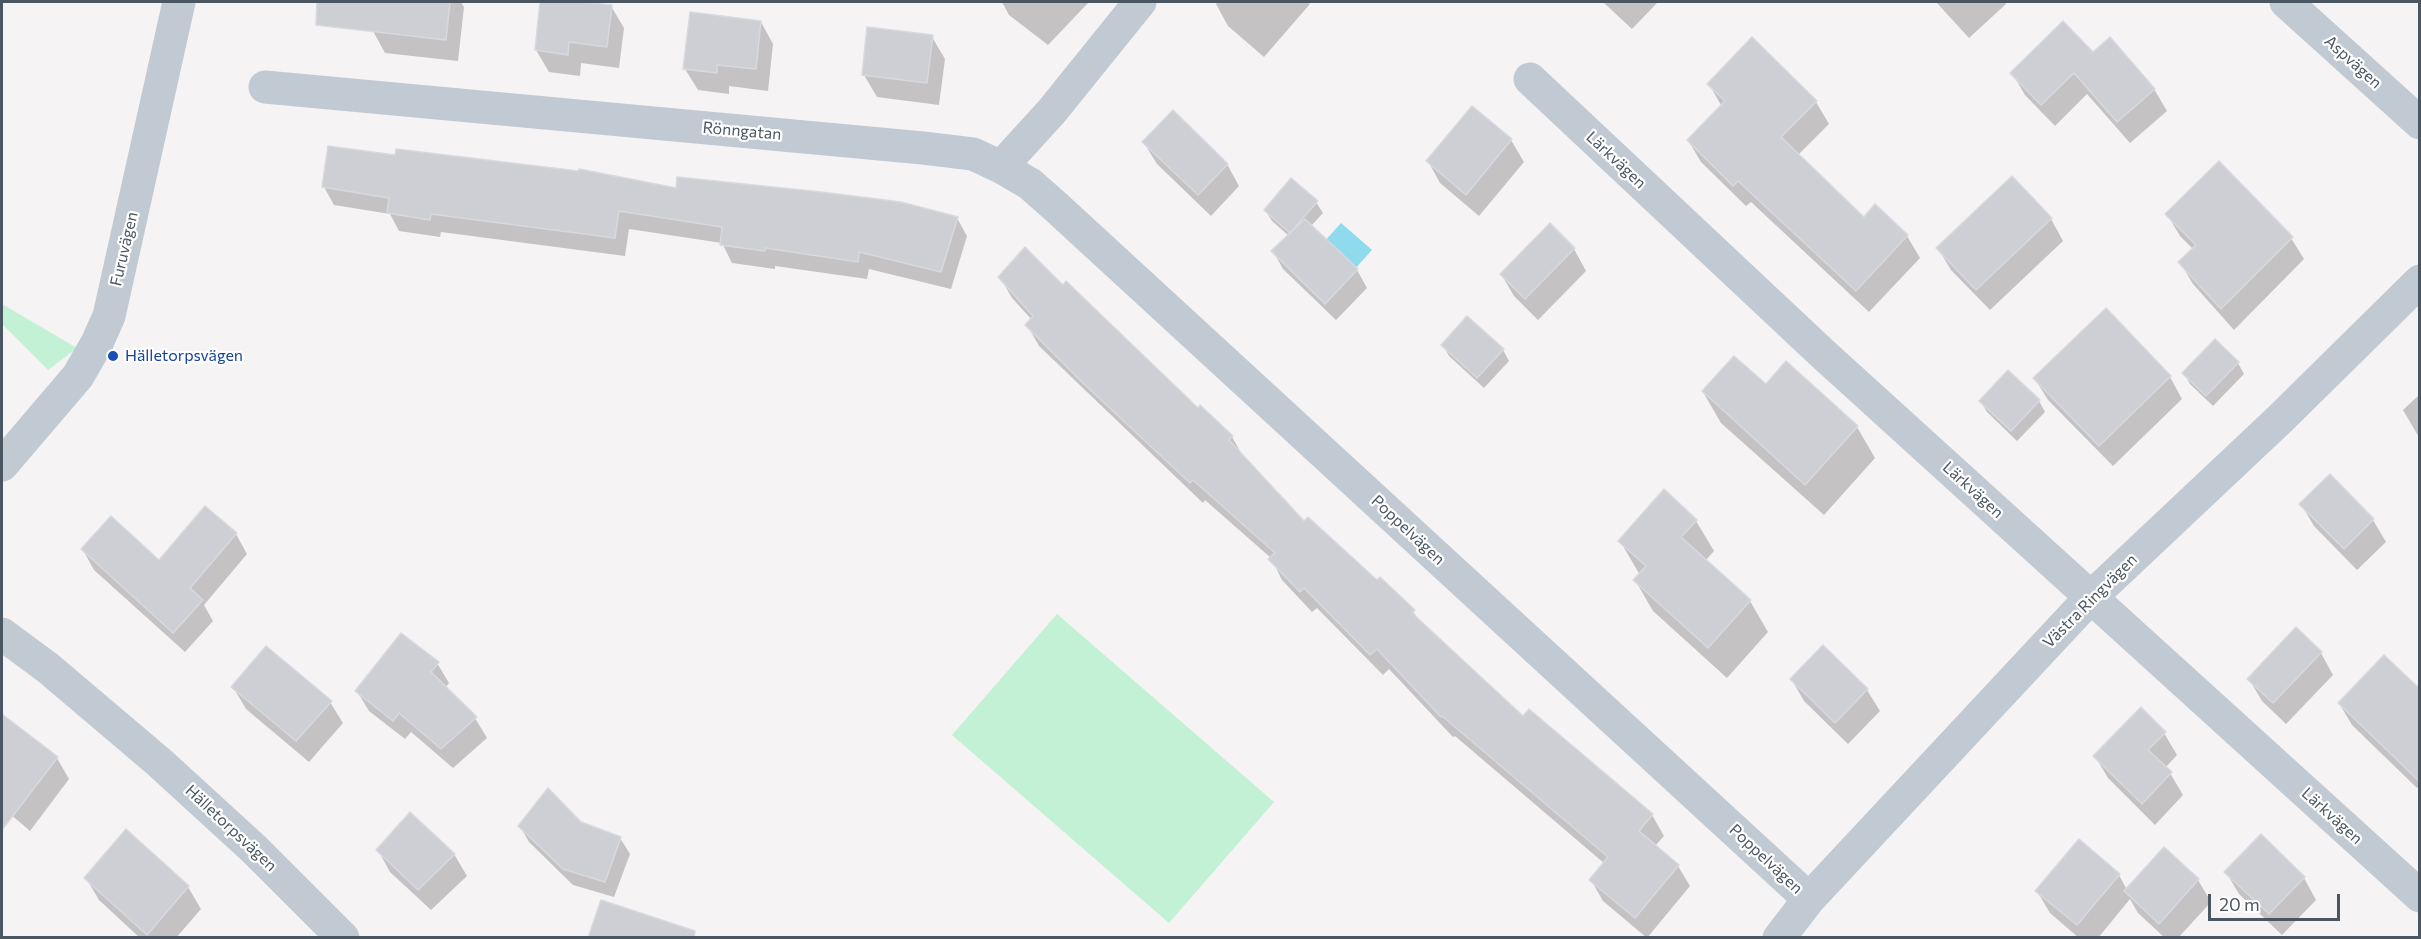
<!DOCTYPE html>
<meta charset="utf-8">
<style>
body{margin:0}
#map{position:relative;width:2421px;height:939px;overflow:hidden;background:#f5f3f3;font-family:Commissioner,sans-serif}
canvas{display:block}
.frame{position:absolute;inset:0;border:3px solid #4a5661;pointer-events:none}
.scale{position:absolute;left:2208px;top:894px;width:132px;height:27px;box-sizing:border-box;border:3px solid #4a5661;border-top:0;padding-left:8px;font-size:18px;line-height:21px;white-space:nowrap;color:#4a5661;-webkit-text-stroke:4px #fff;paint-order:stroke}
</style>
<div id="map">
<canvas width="2421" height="939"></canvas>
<div class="frame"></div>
<div class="scale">20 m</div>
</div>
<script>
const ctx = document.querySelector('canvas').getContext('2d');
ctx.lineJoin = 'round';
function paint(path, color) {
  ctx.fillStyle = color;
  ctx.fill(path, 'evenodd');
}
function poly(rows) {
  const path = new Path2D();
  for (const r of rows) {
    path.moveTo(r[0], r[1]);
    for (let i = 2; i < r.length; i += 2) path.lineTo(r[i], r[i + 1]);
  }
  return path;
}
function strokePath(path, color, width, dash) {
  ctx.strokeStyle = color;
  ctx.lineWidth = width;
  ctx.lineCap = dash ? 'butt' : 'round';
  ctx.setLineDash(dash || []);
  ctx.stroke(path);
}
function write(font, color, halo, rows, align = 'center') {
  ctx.font = font + ' Commissioner,sans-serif';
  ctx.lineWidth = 4.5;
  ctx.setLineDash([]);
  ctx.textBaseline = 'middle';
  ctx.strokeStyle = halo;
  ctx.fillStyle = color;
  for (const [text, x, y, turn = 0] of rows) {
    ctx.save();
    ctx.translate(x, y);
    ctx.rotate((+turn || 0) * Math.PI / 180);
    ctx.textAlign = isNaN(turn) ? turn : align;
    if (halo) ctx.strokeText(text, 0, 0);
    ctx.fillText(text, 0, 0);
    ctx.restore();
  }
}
paint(poly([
 [2,304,77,348,48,370,2,324],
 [1057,614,1274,802,1169,923,952,735]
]), '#c3f1d5');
paint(poly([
 [1341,223,1372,250,1353,271,1323,243]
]), '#90daee');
paint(poly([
 [376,2,461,2,464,7,458,61,385,53,373,31],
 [541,2,567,2,611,6,624,28,619,68,581,63,580,76,549,72,536,50],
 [1002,2,1089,2,1048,45,1009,15],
 [1218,2,1308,2,1310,4,1264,57,1228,26,1216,4],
 [1603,2,1658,2,1632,29],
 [1936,2,2005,2,2006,4,1969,38],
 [761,22,773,44,768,91,729,86,729,94,698,90,685,69],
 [932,37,945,59,939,105,877,97,864,75],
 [1752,39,1816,102,1829,124,1798,155,1864,219,1875,206,1907,236,1920,258,1869,312,1751,202,1746,206,1701,162,1688,140,1722,107,1709,84],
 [2093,54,2154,89,2167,111,2130,143,2087,94,2055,126,2025,95,2012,73],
 [1511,140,1524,162,1479,216,1440,183,1428,161],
 [1144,143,1227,164,1239,186,1211,216,1157,164],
 [2012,179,2051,219,2063,241,1990,310,1951,270,1938,248],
 [324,187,677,189,957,218,967,236,951,289,869,269,867,279,775,266,775,269,732,263,722,243,629,229,625,256,441,232,440,237,399,231,390,214,334,205],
 [1316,202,1323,213,1311,226,1357,270,1367,288,1336,320,1283,269,1273,251,1289,236,1272,221,1265,210],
 [2167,214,2291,238,2304,259,2234,330,2193,284,2180,262,2193,249,2180,236],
 [1574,249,1586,271,1538,320,1514,296,1501,274],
 [1000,277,1063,287,1198,410,1232,437,1244,458,1304,523,1413,611,1419,621,1523,718,1652,815,1664,836,1655,846,1678,866,1690,886,1647,938,1603,901,1591,880,1605,864,1455,736,1453,737,1389,669,1383,675,1317,608,1312,612,1282,580,1271,558,1205,500,1203,503,1039,346,1027,325,1032,320,1012,298],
 [1467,318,1503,350,1509,361,1484,388,1449,356,1443,345],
 [2238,363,2244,374,2213,406,2190,384,2184,373],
 [2170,377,2182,399,2113,466,2048,400,2035,379],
 [1766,386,1857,427,1875,458,1824,515,1721,423,1703,392],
 [2420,394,2420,439,2403,410],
 [2039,401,2045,412,2017,441,1987,412,1981,402],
 [2330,476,2373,520,2386,542,2357,570,2314,526,2301,504],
 [206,509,236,534,247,554,204,605,213,621,185,652,94,570,83,550,159,562],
 [1696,521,1714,551,1705,561,1750,601,1768,632,1727,678,1653,611,1635,580,1640,575,1620,541],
 [2321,653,2333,675,2286,724,2262,701,2249,679],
 [437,663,449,683,445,688,475,718,487,738,453,768,411,732,405,739,369,711,357,691],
 [1792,680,1867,690,1880,711,1848,744,1804,701],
 [233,687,330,702,343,723,309,762,246,709],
 [2420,692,2420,785,2417,788,2352,725,2339,703],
 [2,715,57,758,69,779,30,831,2,807],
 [2164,733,2177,755,2165,768,2170,773,2183,795,2155,825,2108,778,2095,756],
 [580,823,620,838,630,854,614,897,573,885,529,842,520,826],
 [126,831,188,887,201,909,176,938,140,938,99,900,86,878],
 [2079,841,2119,875,2127,890,2164,849,2198,880,2211,902,2178,938,2165,938,2138,913,2130,899,2098,938,2079,938,2050,913,2037,891],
 [378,850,454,854,467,876,431,910,390,872],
 [2226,872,2304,878,2316,900,2282,935,2239,894]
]), '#0003');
const building = poly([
 [317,2,450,2,446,40,316,25,317,2],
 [540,2,580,2,612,5,607,47,569,42,568,55,535,50,540,2],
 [690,12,761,21,756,69,717,65,717,73,683,69,690,12],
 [2063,21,2093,52,2110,37,2155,89,2117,122,2074,73,2041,105,2010,73,2063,21],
 [867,27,933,35,927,83,862,75,867,27],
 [1752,37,1817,101,1781,137,1864,217,1875,204,1908,235,1856,291,1738,181,1733,186,1687,140,1725,101,1707,84,1752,37],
 [1472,106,1512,139,1466,195,1426,161,1472,106],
 [1173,110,1228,164,1198,195,1142,142,1173,110],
 [328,146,395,155,396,149,578,171,579,169,676,188,677,177,821,192,901,202,958,217,941,272,859,252,858,262,765,248,765,251,720,245,722,227,619,211,615,238,431,214,430,220,387,213,389,198,322,187,328,146],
 [2219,161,2293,237,2221,309,2178,262,2196,245,2165,214,2219,161],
 [2012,176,2052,218,1976,290,1936,248,2012,176],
 [1291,178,1318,201,1290,233,1264,210,1291,178],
 [1305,219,1358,269,1325,304,1271,251,1305,219],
 [1550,223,1575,248,1525,299,1500,274,1550,223],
 [1025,247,1063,285,1066,281,1198,408,1200,405,1233,436,1229,440,1304,521,1308,517,1377,580,1380,577,1415,610,1412,613,1523,716,1529,709,1653,814,1639,831,1679,865,1635,918,1589,880,1608,857,1442,716,1441,717,1377,649,1370,655,1304,588,1300,592,1268,559,1275,553,1193,480,1190,483,1085,385,1025,325,1033,316,998,277,1025,247],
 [2106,308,2171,376,2099,446,2033,378,2106,308],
 [1467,316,1504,349,1477,378,1441,345,1467,316],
 [2215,339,2239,362,2206,396,2182,373,2215,339],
 [1734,356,1766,384,1786,361,1858,426,1805,485,1702,391,1734,356],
 [2008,370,2040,400,2011,431,1979,401,2008,370],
 [2330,474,2374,519,2344,549,2299,504,2330,474],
 [1664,489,1697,520,1681,537,1751,600,1708,648,1633,580,1646,566,1618,541,1664,489],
 [205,506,237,533,190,588,203,600,173,633,81,549,111,516,159,560,205,506],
 [2296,627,2322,652,2273,703,2247,679,2296,627],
 [401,633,439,662,431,672,477,717,441,749,399,713,393,721,355,691,401,633],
 [1823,645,1868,689,1835,723,1790,679,1823,645],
 [266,646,332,701,296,741,231,687,266,646],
 [2384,655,2420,689,2420,782,2338,703,2384,655],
 [2141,707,2166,732,2148,750,2172,772,2142,804,2093,756,2141,707],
 [2,714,58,757,2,830,2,714],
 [548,788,581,822,621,837,605,882,563,869,518,826,548,788],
 [410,812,455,854,418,890,376,850,410,812],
 [126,829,189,886,147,935,84,878,126,829],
 [2261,834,2305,877,2269,914,2224,872,2261,834],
 [2079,839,2120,874,2077,925,2035,891,2079,839],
 [2164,847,2199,879,2159,924,2124,891,2164,847],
 [601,900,695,931,694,938,588,938,601,900]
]);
paint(building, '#cdcfd5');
strokePath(building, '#d7d9de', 1.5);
strokePath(poly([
 [2286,2,2420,123],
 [1530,79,1823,354,2420,896],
 [265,87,923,148,973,154,1001,167,1052,111,1140,2],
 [1001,167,1030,184,1055,206,1809,899],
 [2,465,78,376,97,343,109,316,179,2],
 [2,634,48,668,160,763,254,849,343,938],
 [1779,938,1809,899,2091,597,2280,419,2420,281]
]), '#c1cad2', 33);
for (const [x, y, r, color] of [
 [113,356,6,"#1a4fb4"]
]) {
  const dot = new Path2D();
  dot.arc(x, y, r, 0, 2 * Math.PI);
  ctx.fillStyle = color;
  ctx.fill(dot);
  strokePath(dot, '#fff', 2);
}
write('16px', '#4a5661', '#fff', [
 ["Aspvägen",2353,62,42],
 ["Rönngatan",742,131,5],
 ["Lärkvägen",1616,160,43],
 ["Furuvägen",124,249,-77],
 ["Lärkvägen",1973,490,42],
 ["Poppelvägen",1408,530,43],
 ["Västra Ringvägen",2090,601,-45],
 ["Lärkvägen",2332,816,42],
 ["Hälletorpsvägen",231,828,43],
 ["Poppelvägen",1766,859,43]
]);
write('16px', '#164399', '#fff', [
 ["Hälletorpsvägen",125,356]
], 'left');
</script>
